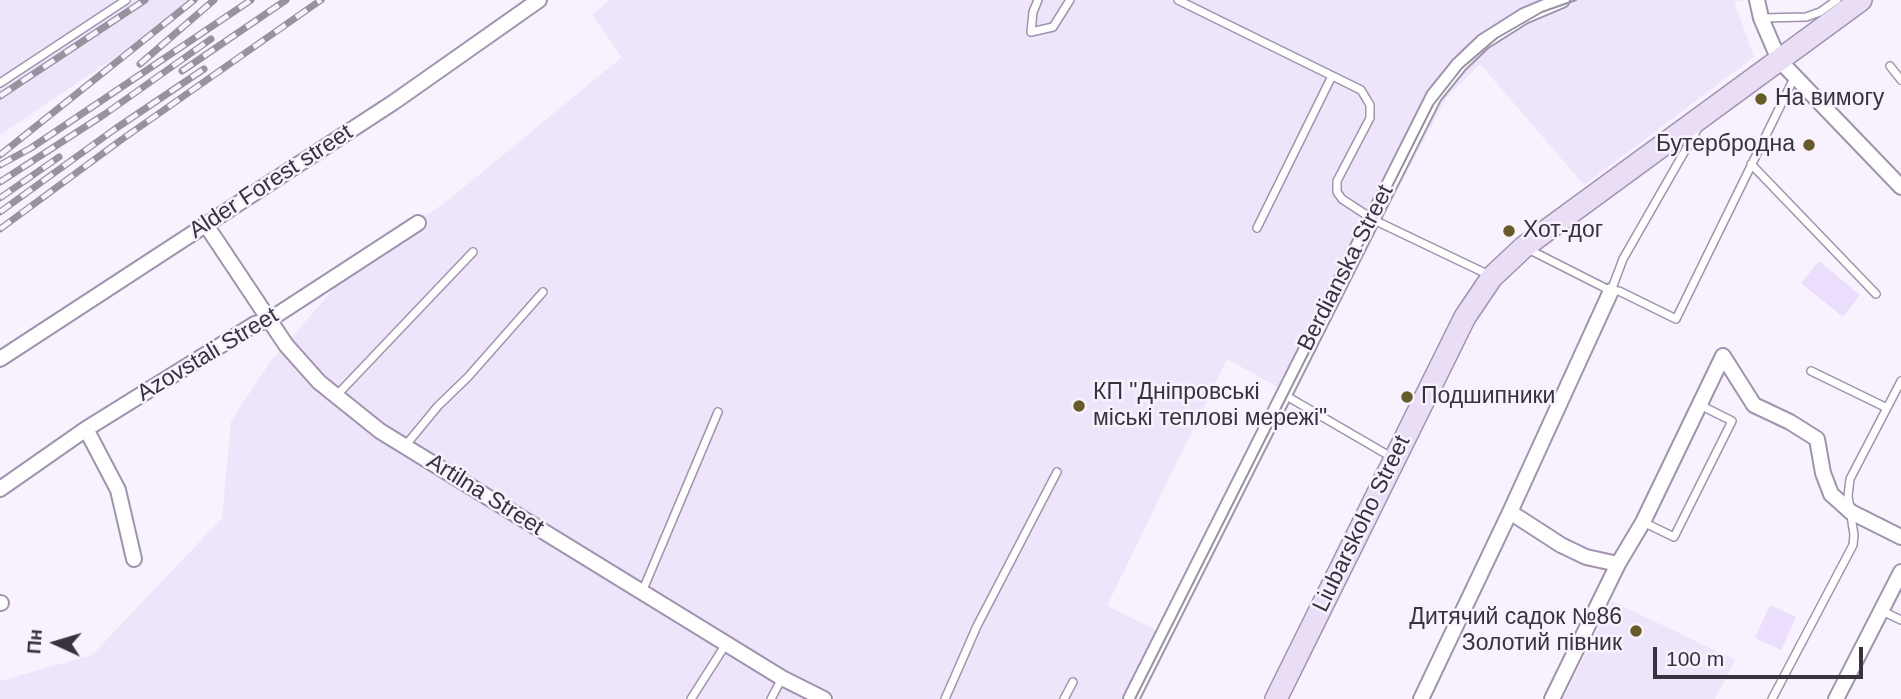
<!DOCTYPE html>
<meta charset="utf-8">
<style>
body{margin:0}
#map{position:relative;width:1901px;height:699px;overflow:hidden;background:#f8f2ff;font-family:Arial,sans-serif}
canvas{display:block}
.north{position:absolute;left:21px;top:608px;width:70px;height:70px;-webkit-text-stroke:5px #f8f2ff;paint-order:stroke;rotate:274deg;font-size:19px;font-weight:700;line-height:28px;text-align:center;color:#37323d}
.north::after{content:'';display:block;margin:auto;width:24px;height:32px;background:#37323d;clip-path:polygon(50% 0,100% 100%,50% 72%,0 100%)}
.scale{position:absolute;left:1653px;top:647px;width:210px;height:32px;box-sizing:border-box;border:4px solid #37323d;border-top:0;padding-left:9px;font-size:21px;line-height:24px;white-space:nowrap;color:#37323d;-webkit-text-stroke:5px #f8f2ff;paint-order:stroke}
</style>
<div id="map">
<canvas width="1901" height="699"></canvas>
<div class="north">Пн</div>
<div class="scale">100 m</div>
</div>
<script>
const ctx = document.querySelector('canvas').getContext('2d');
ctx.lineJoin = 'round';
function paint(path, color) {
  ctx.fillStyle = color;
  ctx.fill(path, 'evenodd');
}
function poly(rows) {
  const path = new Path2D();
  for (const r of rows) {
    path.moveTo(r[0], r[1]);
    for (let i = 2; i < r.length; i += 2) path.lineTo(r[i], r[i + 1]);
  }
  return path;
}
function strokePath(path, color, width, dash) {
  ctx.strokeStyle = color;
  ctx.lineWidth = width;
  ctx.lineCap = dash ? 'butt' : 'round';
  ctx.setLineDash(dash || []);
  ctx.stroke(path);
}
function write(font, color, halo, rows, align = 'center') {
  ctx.font = font + ' Arial,sans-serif';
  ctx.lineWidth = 5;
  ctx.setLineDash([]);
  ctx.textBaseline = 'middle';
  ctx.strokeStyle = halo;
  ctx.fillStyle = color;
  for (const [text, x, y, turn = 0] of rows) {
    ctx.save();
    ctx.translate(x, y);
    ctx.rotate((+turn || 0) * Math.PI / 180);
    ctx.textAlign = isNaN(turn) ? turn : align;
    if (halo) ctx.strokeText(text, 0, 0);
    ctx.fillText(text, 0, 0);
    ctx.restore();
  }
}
paint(poly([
 [0,0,200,0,0,135],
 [610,0,1750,0,1734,1,1754,57,1584,185,1480,64,1446,98,1383,218,1311,323,1278,387,1227,359,1107,606,1158,631,1124,699,0,699,0,681,92,655,222,518,231,421,270,362,352,268,447,201,622,57,592,15],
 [1612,601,1735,660,1715,699,1563,699]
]), '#efe5fb');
paint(poly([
 [1819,261,1860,295,1843,317,1801,283],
 [1770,605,1796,617,1781,650,1755,638]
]), '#ebdefc');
const lane = poly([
 [1038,0,1033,12,1031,32,1053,27,1070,0],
 [1178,0,1361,90,1370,105,1370,118,1337,181,1337,192,1342,199,1374,220,1489,275],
 [1762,18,1806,17,1820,12,1837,0],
 [1890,66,1901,80],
 [0,83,126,0],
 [1751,164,1876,294],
 [1257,228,1332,76],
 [1528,249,1611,291,1619,291,1676,319,1795,76],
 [1611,291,1623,259,1698,128],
 [1811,371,1887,408],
 [1283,394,1393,458],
 [336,396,473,252],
 [405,446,438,406,468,377,543,292],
 [1643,522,1674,537,1732,421,1700,405],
 [642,592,718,412],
 [1880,610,1901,620],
 [691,699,726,644],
 [771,699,782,678],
 [945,699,977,626,1057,472],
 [1064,699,1073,682],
 [1772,699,1853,545,1854,535,1848,496,1850,479,1901,381]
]);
const street = poly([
 [1757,0,1761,18,1779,60,1901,187],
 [206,225,286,345,319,382,380,431,782,678,824,699],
 [1723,356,1754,405,1790,422,1817,439,1823,473,1831,494,1851,512,1901,537],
 [0,359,394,102,539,0],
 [86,429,118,490,134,559],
 [0,489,86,429,255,324,269,320,418,223],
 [1510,512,1561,545,1586,557,1618,564],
 [0,603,1,603],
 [1131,699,1434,96,1459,65,1483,42,1524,16,1562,0],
 [1421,699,1510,512,1611,291],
 [1552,699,1618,564,1643,522,1723,356],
 [1836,699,1901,572]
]);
const secondary = poly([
 [1276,699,1465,317,1492,277,1524,247,1554,225,1861,0]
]);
strokePath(lane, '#a093af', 10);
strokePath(street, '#a093af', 18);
strokePath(secondary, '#a093af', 24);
strokePath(lane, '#fff', 7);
strokePath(street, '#fff', 14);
strokePath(secondary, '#eadef7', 21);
strokePath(poly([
 [1135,699,1433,105,1462,68,1497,38,1542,12,1576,0]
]), '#97929e', 2);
const rail = poly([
 [140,64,214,0],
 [182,71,286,0],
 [0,96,145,0],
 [0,155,194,0],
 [0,165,31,148,251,0],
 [0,182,105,114,211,39],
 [0,198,59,157],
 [0,212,115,129,204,69],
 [0,229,121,140,321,0]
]);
strokePath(rail, '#97929e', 7);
strokePath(rail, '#f8f2ff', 4.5, [13]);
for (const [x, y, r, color] of [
 [1761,99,7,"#675b27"],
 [1809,145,7,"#675b27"],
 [1509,231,7,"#675b27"],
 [1407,397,7,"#675b27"],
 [1079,406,7,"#675b27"],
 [1636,631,7,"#675b27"]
]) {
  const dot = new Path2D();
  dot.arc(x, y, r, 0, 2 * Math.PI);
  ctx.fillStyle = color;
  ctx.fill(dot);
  strokePath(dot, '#f8f2ff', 2.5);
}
write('23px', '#37323d', '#f8f2ff', [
 ["На вимогу",1775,99],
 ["Бутербродна",1795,145,"right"],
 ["Хот-дог",1523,231],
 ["КП \"Дніпровські",1093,393],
 ["міські теплові мережі\"",1093,419],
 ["Подшипники",1421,397],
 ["Дитячий садок №86",1622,618,"right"],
 ["Золотий півник",1622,644,"right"]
], 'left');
write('23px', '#37323d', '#f8f2ff', [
 ["Alder Forest street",271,182,-33],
 ["Berdianska Street",1346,268,-63],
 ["Azovstali Street",208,355,-31],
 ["Artilna Street",485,495,32],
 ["Liubarskoho Street",1362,524,-64]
]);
</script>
